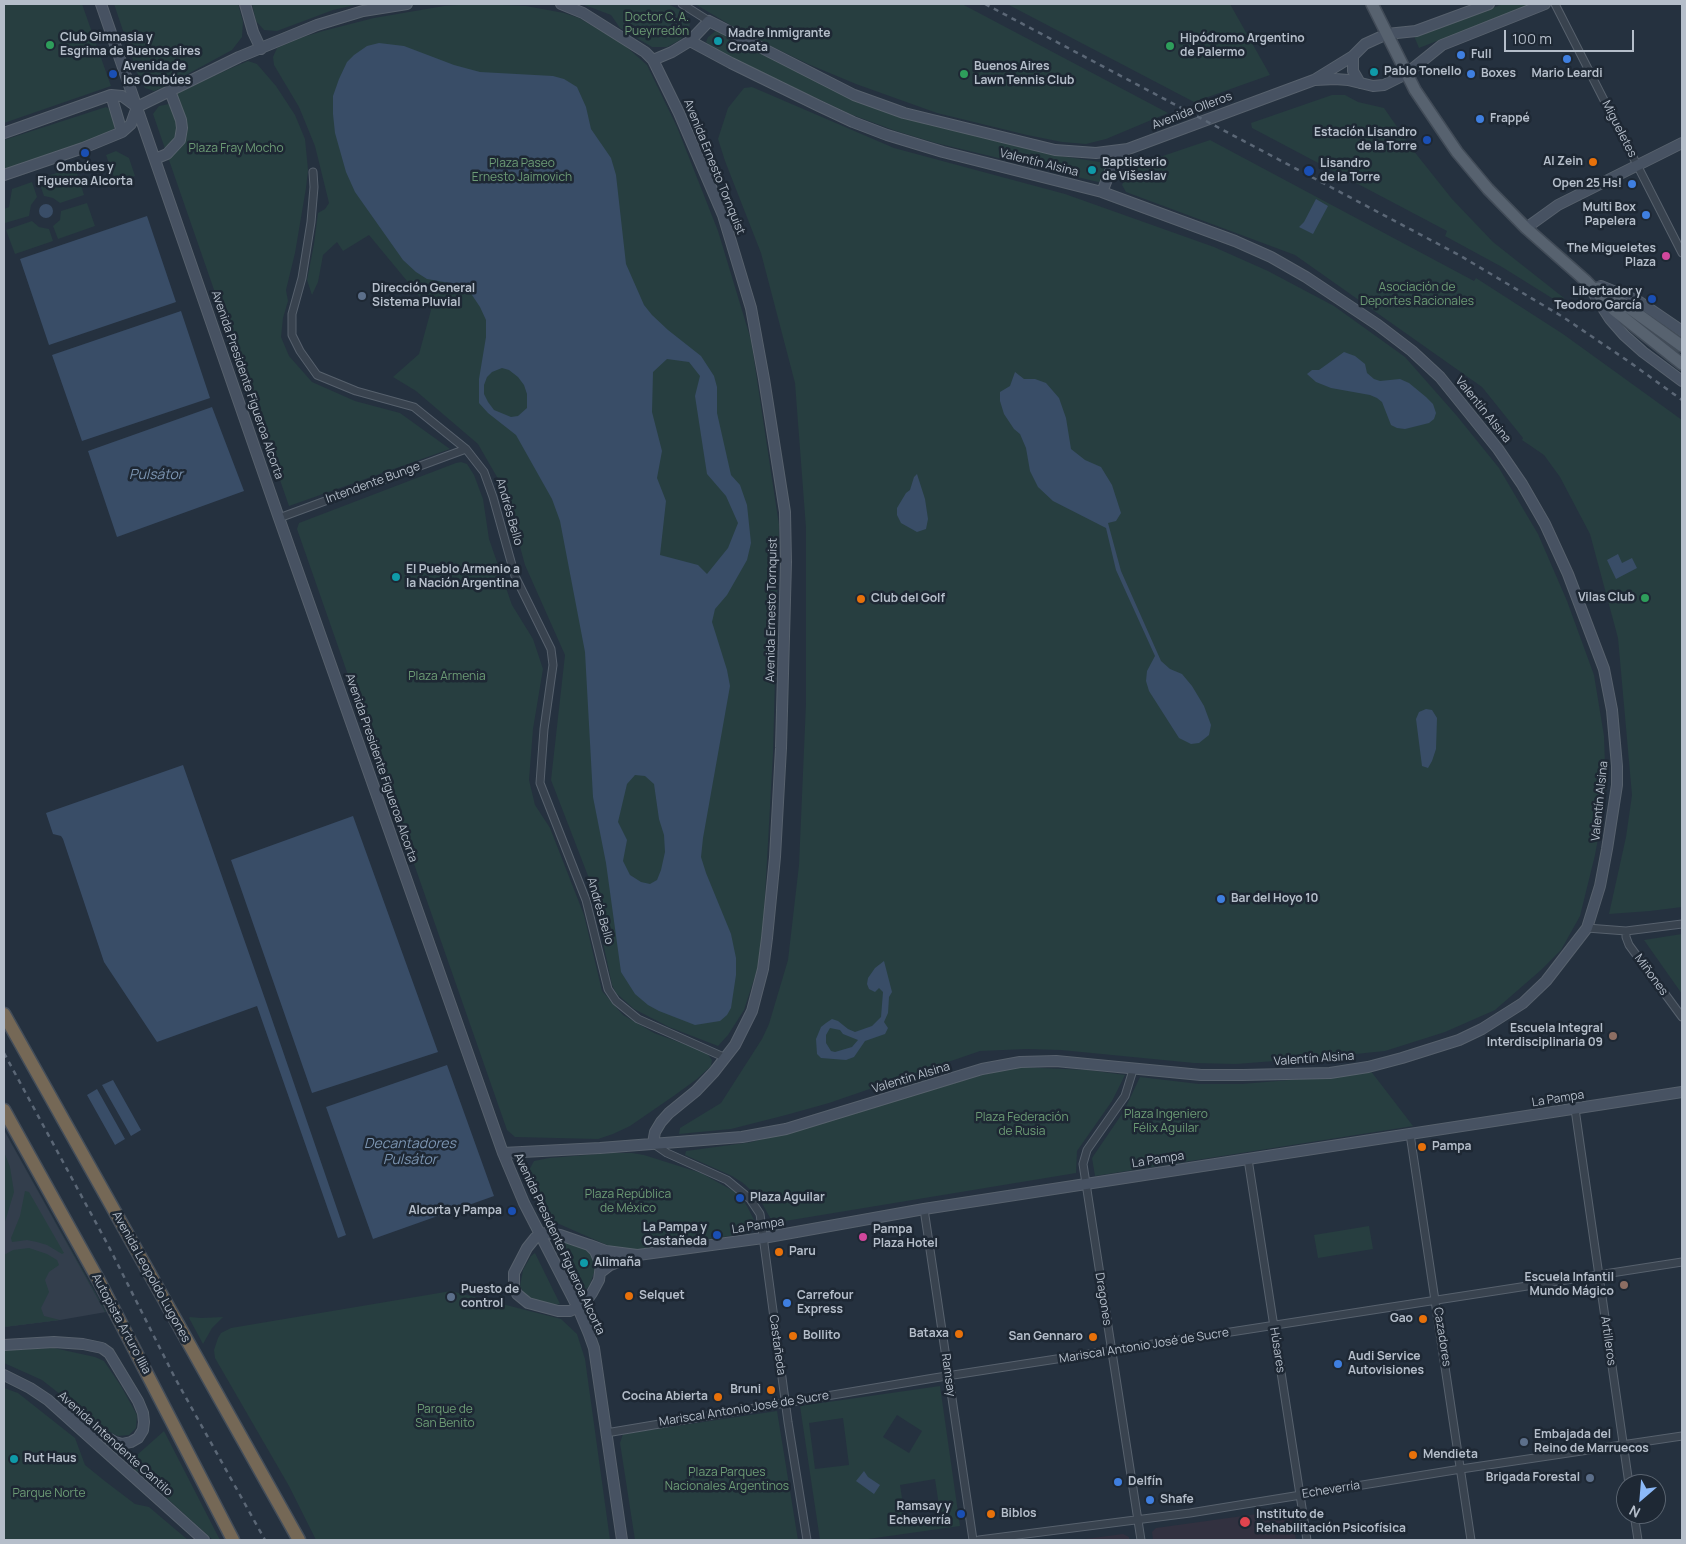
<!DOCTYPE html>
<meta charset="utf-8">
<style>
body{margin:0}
#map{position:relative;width:1686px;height:1544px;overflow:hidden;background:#25313f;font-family:Manrope,sans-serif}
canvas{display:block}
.frame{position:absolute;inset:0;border:5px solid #b5beca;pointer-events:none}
.north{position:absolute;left:1616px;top:1474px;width:50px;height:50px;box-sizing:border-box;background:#1e2834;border:1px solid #5a6470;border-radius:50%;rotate:207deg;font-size:14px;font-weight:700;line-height:20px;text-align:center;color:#b5beca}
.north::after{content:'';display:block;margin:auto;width:18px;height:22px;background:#8cb9f8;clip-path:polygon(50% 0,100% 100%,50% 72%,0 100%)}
.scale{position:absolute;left:1504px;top:30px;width:130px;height:22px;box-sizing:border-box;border:2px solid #b5beca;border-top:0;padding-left:6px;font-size:15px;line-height:18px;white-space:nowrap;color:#b5beca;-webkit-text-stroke:4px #1e2834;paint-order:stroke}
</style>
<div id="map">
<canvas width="1686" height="1544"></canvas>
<div class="frame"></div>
<div class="north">N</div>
<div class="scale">100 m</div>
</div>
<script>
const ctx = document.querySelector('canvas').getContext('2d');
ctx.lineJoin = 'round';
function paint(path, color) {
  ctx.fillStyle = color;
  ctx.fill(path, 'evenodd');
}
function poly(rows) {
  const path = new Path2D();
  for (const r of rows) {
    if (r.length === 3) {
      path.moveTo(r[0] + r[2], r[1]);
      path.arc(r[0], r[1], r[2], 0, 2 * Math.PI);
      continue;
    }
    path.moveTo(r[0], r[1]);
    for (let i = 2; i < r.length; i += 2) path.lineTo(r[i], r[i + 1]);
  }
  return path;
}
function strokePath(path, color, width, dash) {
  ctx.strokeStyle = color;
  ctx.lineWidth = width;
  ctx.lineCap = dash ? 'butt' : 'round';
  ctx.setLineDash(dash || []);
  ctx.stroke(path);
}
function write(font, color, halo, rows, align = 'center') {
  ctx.font = font + ' Manrope,sans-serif';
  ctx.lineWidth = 5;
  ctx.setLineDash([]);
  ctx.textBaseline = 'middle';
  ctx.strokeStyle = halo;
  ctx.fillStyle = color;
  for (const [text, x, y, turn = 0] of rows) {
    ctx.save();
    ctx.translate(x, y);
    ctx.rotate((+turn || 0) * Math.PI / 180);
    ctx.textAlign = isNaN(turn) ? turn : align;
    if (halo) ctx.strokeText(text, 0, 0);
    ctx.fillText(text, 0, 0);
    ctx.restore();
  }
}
paint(poly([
 [1286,1510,1291,1516,1292,1515,1296,1540,1153,1540,1152,1532,1156,1528],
 [1123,1534,1129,1537,1129,1540,1078,1540]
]), '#323140');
paint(poly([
 [4,1130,62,1234,106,1312,60,1320,4,1327]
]), '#333e4c');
paint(poly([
 [4,4,82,4,111,86,4,123],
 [114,4,238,4,243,22,242,37,232,50,162,88,154,91,145,88,139,78],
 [252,4,359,4,333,10,277,31,264,30,256,21],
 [475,4,526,6,564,13,579,18,622,43,647,65,677,127,718,231,751,340,779,525,773,754,763,931,757,970,744,1010,728,1035,718,1046,669,1027,634,1009,616,993,612,985,590,881,551,780,565,655,525,565,505,491,478,444,416,391,393,377,419,354,431,310,369,235,343,251,337,242,323,255,318,282,312,295,307,280,314,244,318,213,325,209,329,203,315,146,299,107,274,65,273,57,277,48,300,38,323,31,374,18,444,6],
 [582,4,668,4,685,12,690,21,689,29,680,40,667,47,652,47,620,28,611,15],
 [695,4,962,4,1168,113,1106,139,1086,144,1062,142,1027,135,937,113,856,84,808,64,742,32],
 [1007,4,1230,4,1270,75,1194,102],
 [1503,4,1532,4,1419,48,1414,36,1426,33],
 [717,30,845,94,1054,155,1100,162,1104,167,1105,174,1102,181,1098,182,936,143,896,131,850,114,713,49,706,42,708,37],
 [248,61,257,64,276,86,295,115,305,139,308,170,306,188,295,253,286,290,288,301,283,318,281,337,289,356,312,382,355,401,400,413,450,449,289,506,153,114,159,106,169,104,178,93,229,69],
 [752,87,894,148,1065,194,1214,247,1268,271,1334,306,1405,357,1457,416,1499,468,1538,534,1567,601,1594,675,1604,736,1606,795,1595,855,1580,916,1561,950,1541,970,1495,1010,1445,1032,1385,1051,1326,1057,1236,1064,1194,1063,1061,1050,1027,1049,980,1051,829,1103,786,1115,731,1129,679,1134,680,1128,721,1103,762,1039,769,1024,788,960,799,865,806,703,806,528,795,383,761,253,725,161,718,139,728,108,744,88],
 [1332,95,1345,95,1358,102,1384,108,1413,150,1452,199,1493,242,1564,298,1563,305,1502,267,1445,236,1447,231,1252,128,1251,123],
 [106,107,111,110,114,124,114,129,109,133,4,171,4,140],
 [1210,140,1474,281,1476,278,1563,334,1682,420,1682,907,1650,911,1609,914,1626,837,1632,795,1618,638,1590,534,1560,477,1544,455,1522,440,1523,438,1482,387,1295,255,1126,192,1122,185,1127,173,1142,163],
 [116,151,129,158,135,176,116,183,106,155],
 [75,167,84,195,60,203,53,198,44,196,38,179],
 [32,182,37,197,31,205,29,216,5,223,4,209,9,207,12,189],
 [87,203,95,226,58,239,53,226,60,220,61,211],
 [32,221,39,227,49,229,53,241,15,254,6,230],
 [461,462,467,464,474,475,483,499,489,539,512,605,533,639,543,669,533,729,529,780,535,805,550,828,584,915,602,991,623,1015,654,1033,706,1052,712,1060,711,1066,697,1079,675,1095,630,1126,613,1134,598,1139,515,1137,507,1130,297,529,299,523,456,463],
 [1682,934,1682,994,1644,940],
 [1018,1067,1088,1070,1125,1075,1112,1101,1077,1151,1076,1173,773,1223,759,1198,743,1183,732,1176,685,1155,686,1151,752,1142,986,1074],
 [1370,1070,1413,1126,1095,1176,1092,1158,1124,1111,1140,1077,1199,1084,1242,1084,1325,1077],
 [4,1130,62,1234,106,1312,105,1312],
 [4,1152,10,1167,14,1192,4,1225],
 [611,1153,632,1153,644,1155,701,1173,739,1194,747,1206,754,1220,752,1229,746,1233,636,1252,616,1249,550,1220,527,1179,528,1172,534,1161,549,1158],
 [25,1191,29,1192,64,1253,62,1254,47,1245,37,1242,27,1240,12,1242,11,1238,20,1216],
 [1369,1226,1373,1249,1318,1258,1314,1235],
 [560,1243,571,1243,584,1247,591,1255,596,1265,593,1276,589,1286,584,1291],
 [29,1248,47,1254,57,1260,59,1265,49,1272,45,1280,49,1292,41,1308,44,1316,60,1320,4,1327,4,1255,13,1250],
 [535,1253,560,1304,555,1305,530,1299,525,1295,520,1286,523,1270,531,1256],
 [451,1291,561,1319,577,1334,585,1359,610,1540,316,1540,289,1486,215,1358,214,1350,218,1338,221,1333,231,1328],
 [190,1317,201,1318,223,1317,212,1328,203,1344,189,1318],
 [54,1348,95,1357,104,1361,121,1386,137,1415,136,1428,129,1435,118,1436,107,1431,42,1380,4,1363,4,1350],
 [940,1386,960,1526,861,1540,820,1540,800,1406],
 [897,1415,922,1431,909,1453,883,1437],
 [843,1418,849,1465,815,1469,809,1423],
 [935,1479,941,1519,906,1524,900,1485],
 [4,1388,18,1393,75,1438,85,1465,106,1482,135,1504,149,1507,188,1540,4,1540],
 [777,1411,798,1540,635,1540,620,1443,623,1434],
 [164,1431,220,1540,213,1540,128,1463]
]), '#273e40');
paint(poly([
 [379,43,404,46,454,65,480,72,553,76,564,79,577,87,586,107,591,129,611,158,616,175,626,264,644,305,652,315,668,330,701,356,714,376,717,387,717,413,731,475,740,485,747,505,751,543,747,560,727,595,715,609,712,622,727,670,730,686,703,838,701,857,706,873,731,934,736,958,736,975,731,1008,727,1015,720,1021,695,1025,659,1011,648,1005,635,994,621,972,606,863,593,797,585,652,560,521,552,499,516,435,488,413,479,403,479,379,486,337,486,320,480,307,470,292,461,285,427,279,416,272,403,260,355,192,346,172,335,133,333,114,333,96,339,79,347,62,354,55,367,46],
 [667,359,689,362,700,376,695,396,707,474,726,496,738,523,728,548,707,574,698,565,660,555,666,501,657,478,662,451,652,412,653,372],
 [502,368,509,370,518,377,524,385,527,394,527,408,518,416,511,417,494,410,488,402,484,394,484,385,487,377,492,372],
 [635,775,645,776,654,784,659,819,664,835,665,852,661,870,657,880,650,884,641,882,630,875,623,861,627,840,618,822,627,784],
 [1316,199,1328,206,1313,234,1299,227,1304,222],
 [46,211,7],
 [147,216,176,302,49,345,20,259],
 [181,311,210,398,82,441,52,355],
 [1344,352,1355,356,1365,364,1367,373,1374,379,1380,381,1400,379,1409,383,1426,397,1433,404,1436,413,1434,419,1429,423,1405,429,1397,428,1391,425,1382,402,1377,398,1370,395,1331,388,1316,382,1307,374,1312,370,1319,370],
 [1015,372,1024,379,1035,379,1046,383,1059,398,1066,418,1071,449,1085,460,1101,467,1112,485,1121,513,1116,521,1108,523,1121,571,1161,661,1170,669,1182,674,1192,686,1204,706,1211,725,1209,735,1199,743,1191,744,1179,738,1149,691,1146,681,1147,671,1155,656,1116,570,1106,528,1053,501,1038,487,1030,471,1026,448,1020,434,1014,429,1004,414,1000,401,1000,392,1010,386],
 [212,407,244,491,117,537,88,451],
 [917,474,925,499,928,519,926,529,917,532,901,523,897,515,897,508,906,493,910,490,914,477],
 [1618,554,1622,563,1632,558,1637,568,1616,579,1607,560],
 [1426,709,1432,710,1437,718,1436,749,1432,761,1428,768,1422,766,1416,719,1419,712],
 [183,765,266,1002,346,1235,338,1238,257,1006,157,1042,104,962,63,839,61,836,53,834,46,813],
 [353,816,438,1052,312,1093,231,860],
 [884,961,892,992,889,997,888,1013,884,1022,888,1028,885,1034,865,1041,854,1057,846,1060,821,1058,817,1054,816,1039,821,1027,826,1023,832,1019,838,1021,848,1029,855,1032,872,1026,881,1017,883,992,879,988,875,992,869,989,867,984,868,978,875,968],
 [830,1028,840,1030,843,1034,858,1040,852,1047,835,1052,831,1051,826,1043,826,1035],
 [447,1065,494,1196,373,1239,326,1107],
 [113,1080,141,1130,131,1136,102,1085],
 [97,1089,125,1139,115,1145,87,1095],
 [864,1471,868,1477,880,1485,874,1494,856,1481]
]), '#394d67');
const street = poly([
 [682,4,709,21],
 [1555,4,1682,253],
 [313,172,314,187,311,222,302,278,292,314,292,335,300,351,317,375,356,391,414,407,466,449,484,472,493,497,515,576,551,649,553,665,544,729,540,783,586,900,608,989,616,1001,638,1019,726,1058],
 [279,518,466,449],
 [1587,928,1626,931,1682,924],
 [1626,931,1626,937,1629,945,1682,1017],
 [1133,1070,1125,1096,1087,1150,1083,1164,1141,1540],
 [1575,1109,1629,1484],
 [1410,1134,1471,1540],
 [654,1144,667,1153,727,1180,750,1199,760,1214,788,1422,807,1540],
 [1248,1159,1307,1540],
 [924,1209,973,1540],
 [606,1433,934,1378,1682,1262],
 [1634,1514,1638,1540],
 [979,1540,1190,1513,1461,1469,1682,1436]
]);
const secondary = poly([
 [101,4,279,518,503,1153,524,1203,578,1308,589,1334,594,1348,622,1540],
 [245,4,253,32,261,49],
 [561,4,583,13,645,52,653,60,679,113,723,215,751,308,764,379,785,512,786,562,781,748,775,857,767,938,763,969,752,1011,735,1045,714,1072,696,1091,669,1113,661,1122,655,1132,653,1143],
 [1353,56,1353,71,1360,83],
 [653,60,672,52,690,41,709,21,854,95,904,113,1055,150,1096,153,1128,149],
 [1315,80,1335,79,1348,80,1373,86,1384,85,1406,74,1442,45,1545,4],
 [111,95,122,132],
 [4,133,111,95,122,96,137,107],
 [155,159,167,154,180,140,182,128,181,120,170,91],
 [4,175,83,148,122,132,131,124,137,107,239,57,317,25,363,11,407,4],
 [1102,192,1113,164,1121,154,1128,149,1314,80,1353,56,1365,44,1387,34,1416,31,1489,4],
 [1526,228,1558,205,1682,143],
 [1601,286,1638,301,1682,331],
 [1592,291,1610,319,1624,335,1643,352,1682,381],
 [503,1153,600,1148,742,1137,786,1129,982,1069,1020,1062,1056,1061,1201,1075,1243,1075,1330,1073,1368,1067,1402,1058,1459,1040,1482,1029,1523,1003,1546,981,1587,928,1600,886,1607,849,1617,785,1617,766,1612,710,1604,669,1568,574,1545,524,1522,484,1498,449,1440,377,1412,351,1378,325,1306,277,1271,257,1235,241,1102,192,943,152,887,135,853,122,819,106,731,63,690,41],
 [547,1233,560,1235,589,1245,595,1251,601,1265,599,1280,592,1293,584,1304,570,1311,558,1311,528,1303,517,1294,514,1287,514,1273,527,1248,535,1238,540,1234,547,1233],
 [590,1245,606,1251,637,1255],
 [601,1272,610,1265,638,1255,763,1238,924,1209,1682,1092],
 [4,1345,54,1342,83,1344,102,1348,109,1353,138,1401,143,1413,144,1422,143,1430,138,1438,131,1442,122,1444,115,1442,64,1413],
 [4,1375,30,1388,48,1400,204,1540]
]);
const primary = poly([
 [1372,4,1415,90,1457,152,1488,189,1526,228,1586,281,1614,310,1682,364],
 [1598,288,1621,302,1682,346]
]);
const highway = poly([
 [4,1014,299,1540],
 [4,1110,99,1281,233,1540]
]);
strokePath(street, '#57616d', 9);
strokePath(secondary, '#57616d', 12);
strokePath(primary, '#424c58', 14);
strokePath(highway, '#444e5a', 15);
strokePath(street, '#39434f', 7);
strokePath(secondary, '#475262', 10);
strokePath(primary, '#57626f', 11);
strokePath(highway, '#756856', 12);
strokePath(poly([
 [985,4,1459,255,1563,317,1628,361,1682,400],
 [4,1053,108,1245,175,1378,265,1540]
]), '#5b6776', 2.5, [5, 5]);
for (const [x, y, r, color] of [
 [718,41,5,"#0f9aa8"],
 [50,45,5,"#2e9e5b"],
 [1170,46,5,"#2e9e5b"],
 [1461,55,5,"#3f7fe0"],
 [1567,59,5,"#3f7fe0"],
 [1374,72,5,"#0f9aa8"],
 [113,74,5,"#1a4fb4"],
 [964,74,5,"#2e9e5b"],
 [1471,74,5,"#3f7fe0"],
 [1480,119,5,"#3f7fe0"],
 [1427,140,5,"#1a4fb4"],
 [85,153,5,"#1a4fb4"],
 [1593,162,5,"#e8710a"],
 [1092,170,5,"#0f9aa8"],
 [1309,171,6,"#1a4fb4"],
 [1632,184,5,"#3f7fe0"],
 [1646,215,5,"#3f7fe0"],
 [1666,256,5,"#d1479c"],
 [362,296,5,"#5c6f8a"],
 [1652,299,5,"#1a4fb4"],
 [396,577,5,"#0f9aa8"],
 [1645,598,5,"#2e9e5b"],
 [861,599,5,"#e8710a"],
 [1221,899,5,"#3f7fe0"],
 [1613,1036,5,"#8d6e63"],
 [1422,1147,5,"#e8710a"],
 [740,1198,5,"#1a4fb4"],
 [512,1211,5,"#1a4fb4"],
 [717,1235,5,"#1a4fb4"],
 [863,1237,5,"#d1479c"],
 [779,1252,5,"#e8710a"],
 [584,1263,5,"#0f9aa8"],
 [1624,1285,5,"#8d6e63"],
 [629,1296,5,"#e8710a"],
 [451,1297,5,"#5c6f8a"],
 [787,1303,5,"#3f7fe0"],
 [1423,1319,5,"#e8710a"],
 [959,1334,5,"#e8710a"],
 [793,1336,5,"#e8710a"],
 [1093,1337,5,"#e8710a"],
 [1338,1364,5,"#3f7fe0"],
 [771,1390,5,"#e8710a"],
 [718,1397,5,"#e8710a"],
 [1524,1442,5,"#5c6f8a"],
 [1413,1455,5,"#e8710a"],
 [14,1459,5,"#0f9aa8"],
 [1590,1478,5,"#5c6f8a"],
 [1118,1482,5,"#3f7fe0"],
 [1150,1500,5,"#3f7fe0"],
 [961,1514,5,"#1a4fb4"],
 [991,1514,5,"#e8710a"],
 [1245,1522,6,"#e0444e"]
]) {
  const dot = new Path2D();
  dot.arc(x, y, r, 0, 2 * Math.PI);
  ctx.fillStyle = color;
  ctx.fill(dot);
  strokePath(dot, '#1e2834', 2);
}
write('12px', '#6c9b75', '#1e2834', [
 ["Doctor C. A.",657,18],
 ["Pueyrredón",657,32],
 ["Plaza Fray Mocho",236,149],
 ["Plaza Paseo",522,164],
 ["Ernesto Jaimovich",522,178],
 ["Asociación de",1417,288],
 ["Deportes Racionales",1417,302],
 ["Plaza Armenia",447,677],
 ["Plaza Ingeniero",1166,1115],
 ["Félix Aguilar",1166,1129],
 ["Plaza Federación",1022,1118],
 ["de Rusia",1022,1132],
 ["Plaza República",628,1195],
 ["de México",628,1209],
 ["Parque de",445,1410],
 ["San Benito",445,1424],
 ["Plaza Parques",727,1473],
 ["Nacionales Argentinos",727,1487],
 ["Parque Norte",49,1494]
]);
write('bold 12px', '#b5beca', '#1e2834', [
 ["Madre Inmigrante",728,34],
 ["Croata",728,48],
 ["Club Gimnasia y",60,38],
 ["Esgrima de Buenos aires",60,52],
 ["Hipódromo Argentino",1180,39],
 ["de Palermo",1180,53],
 ["Full",1471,55],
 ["Avenida de",123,67],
 ["los Ombúes",123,81],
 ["Buenos Aires",974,67],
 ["Lawn Tennis Club",974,81],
 ["Pablo Tonello",1384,72],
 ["Boxes",1481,74],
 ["Mario Leardi",1567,74,"center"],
 ["Frappé",1490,119],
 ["Estación Lisandro",1417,133,"right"],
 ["de la Torre",1417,147,"right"],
 ["Al Zein",1583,162,"right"],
 ["Baptisterio",1102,163],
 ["de Višeslav",1102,177],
 ["Lisandro",1320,164],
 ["de la Torre",1320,178],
 ["Ombúes y",85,168,"center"],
 ["Figueroa Alcorta",85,182,"center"],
 ["Open 25 Hs!",1622,184,"right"],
 ["Multi Box",1636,208,"right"],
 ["Papelera",1636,222,"right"],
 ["The Migueletes",1656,249,"right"],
 ["Plaza",1656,263,"right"],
 ["Dirección General",372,289],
 ["Sistema Pluvial",372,303],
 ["Libertador y",1642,292,"right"],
 ["Teodoro García",1642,306,"right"],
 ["El Pueblo Armenio a",406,570],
 ["la Nación Argentina",406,584],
 ["Vilas Club",1635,598,"right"],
 ["Club del Golf",871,599],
 ["Bar del Hoyo 10",1231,899],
 ["Escuela Integral",1603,1029,"right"],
 ["Interdisciplinaria 09",1603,1043,"right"],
 ["Pampa",1432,1147],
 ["Plaza Aguilar",750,1198],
 ["Alcorta y Pampa",502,1211,"right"],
 ["La Pampa y",707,1228,"right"],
 ["Castañeda",707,1242,"right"],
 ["Pampa",873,1230],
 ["Plaza Hotel",873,1244],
 ["Paru",789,1252],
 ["Alimaña",594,1263],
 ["Escuela Infantil",1614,1278,"right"],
 ["Mundo Mágico",1614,1292,"right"],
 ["Puesto de",461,1290],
 ["control",461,1304],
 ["Selquet",639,1296],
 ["Carrefour",797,1296],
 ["Express",797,1310],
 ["Gao",1413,1319,"right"],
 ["Bataxa",949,1334,"right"],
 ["Bollito",803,1336],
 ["San Gennaro",1083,1337,"right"],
 ["Audi Service",1348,1357],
 ["Autovisiones",1348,1371],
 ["Bruni",761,1390,"right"],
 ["Cocina Abierta",708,1397,"right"],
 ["Embajada del",1534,1435],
 ["Reino de Marruecos",1534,1449],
 ["Mendieta",1423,1455],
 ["Rut Haus",24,1459],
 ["Brigada Forestal",1580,1478,"right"],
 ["Delfín",1128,1482],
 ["Shafe",1160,1500],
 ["Ramsay y",951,1507,"right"],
 ["Echeverría",951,1521,"right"],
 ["Biblos",1001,1514],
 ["Instituto de",1256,1515],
 ["Rehabilitación Psicofísica",1256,1529]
], 'left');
write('12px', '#b5beca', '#1e2834', [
 ["Avenida Olleros",1192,111,-21],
 ["Migueletes",1619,129,63],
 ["Valentín Alsina",1039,163,14],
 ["Avenida Ernesto Tornquist",714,167,68],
 ["Avenida Presidente Figueroa Alcorta",247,385,71],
 ["Valentín Alsina",1483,410,51],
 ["Intendente Bunge",373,483,-20],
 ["Andrés Bello",509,512,74],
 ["Avenida Ernesto Tornquist",772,610,-89],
 ["Avenida Presidente Figueroa Alcorta",381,768,71],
 ["Valentín Alsina",1600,801,-84],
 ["Andrés Bello",600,911,74],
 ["Miñones",1651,975,54],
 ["Valentín Alsina",1314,1059,-4],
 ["Valentín Alsina",911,1078,-17],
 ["La Pampa",1558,1099,-9],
 ["La Pampa",1158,1160,-9],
 ["La Pampa",758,1226,-9],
 ["Avenida Presidente Figueroa Alcorta",559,1244,65],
 ["Avenida Leopoldo Lugones",151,1277,61],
 ["Dragones",1103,1299,81],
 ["Autopista Arturo Illia",121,1324,62],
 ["Cazadores",1442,1337,81],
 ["Artilleros",1608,1341,82],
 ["Castañeda",777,1345,82],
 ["Mariscal Antonio José de Sucre",1144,1346,-9],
 ["Húsares",1277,1350,81],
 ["Ramsay",948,1375,82],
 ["Mariscal Antonio José de Sucre",744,1409,-9],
 ["Avenida Intendente Cantilo",115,1444,42],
 ["Echeverría",1331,1490,-9]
]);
write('italic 14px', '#7c95b2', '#1e2834', [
 ["Pulsátor",156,475],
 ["Decantadores",410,1144],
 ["Pulsátor",410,1160]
]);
</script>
